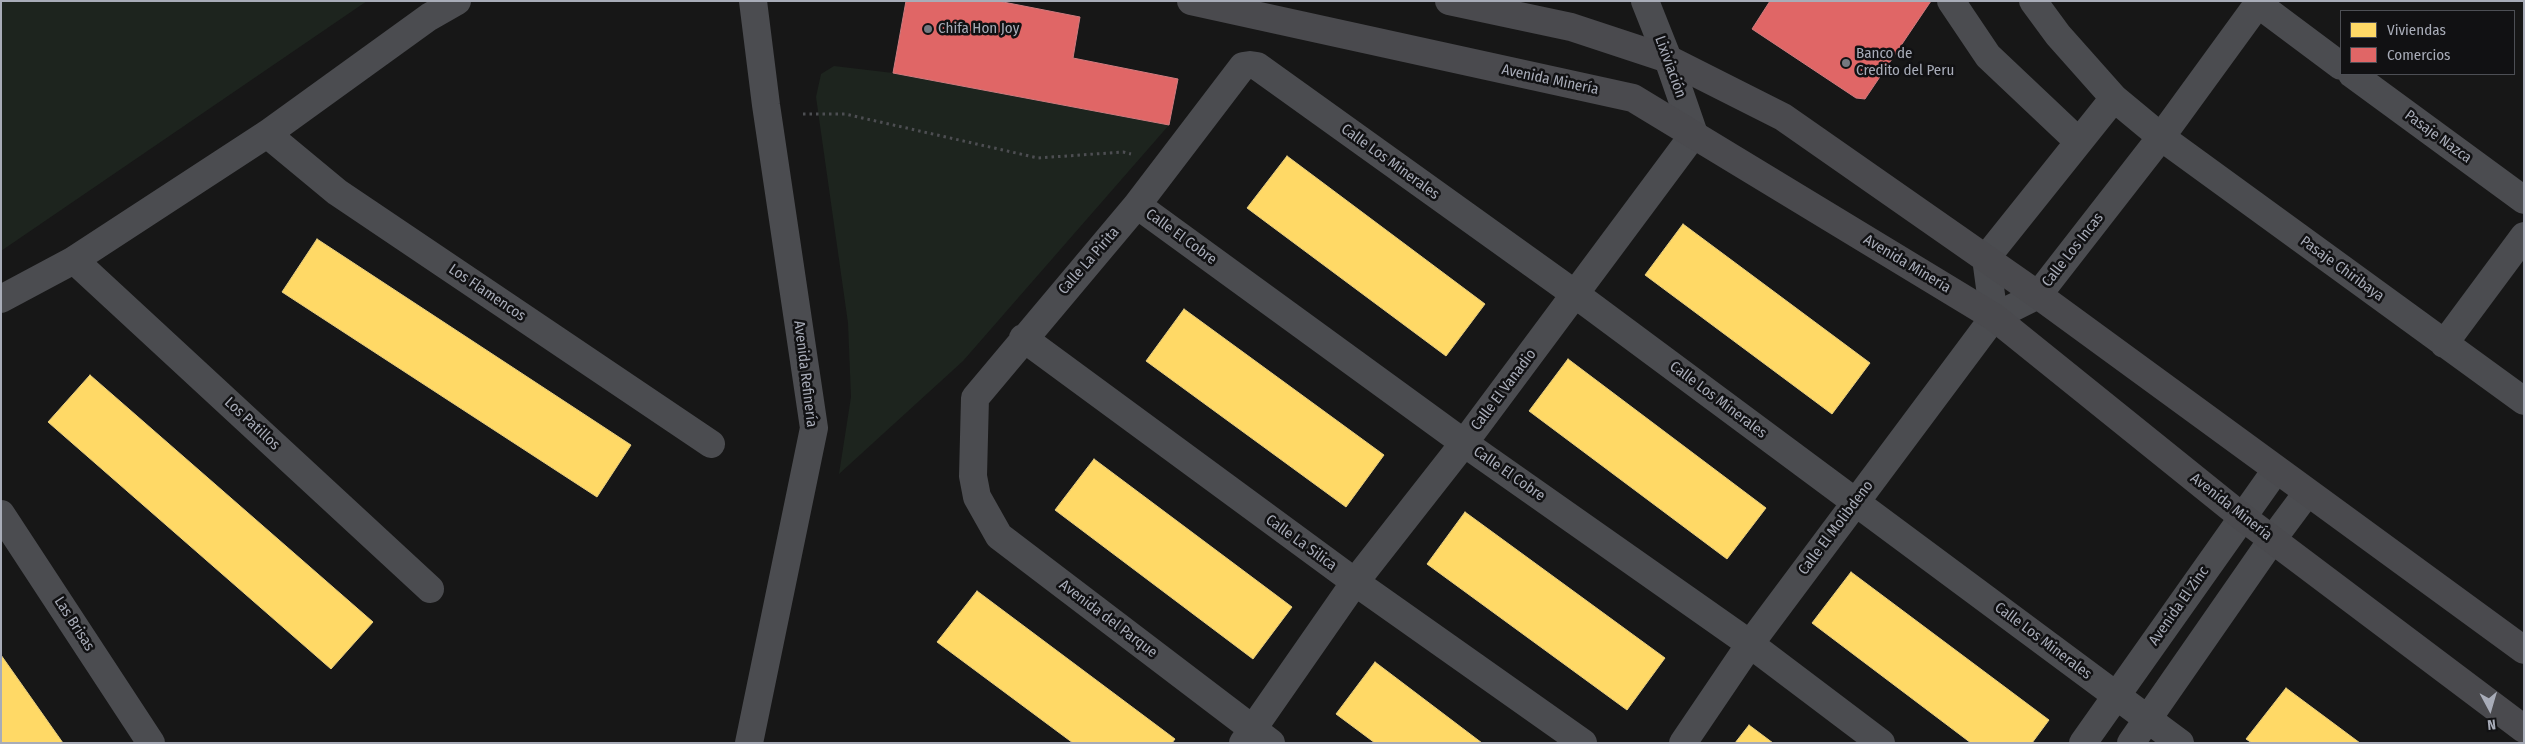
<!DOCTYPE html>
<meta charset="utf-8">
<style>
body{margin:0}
#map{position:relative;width:2525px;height:744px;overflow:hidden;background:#171717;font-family:"Fira Sans Condensed",sans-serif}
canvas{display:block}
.frame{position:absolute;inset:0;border:2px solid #a8acb8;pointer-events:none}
.legend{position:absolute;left:2340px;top:10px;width:175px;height:65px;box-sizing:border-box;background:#111113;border:1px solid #4d4f55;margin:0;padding:6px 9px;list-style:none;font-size:15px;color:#a8acb8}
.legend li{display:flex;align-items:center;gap:10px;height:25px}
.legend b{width:25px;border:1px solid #4d4f55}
.north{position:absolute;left:2465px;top:684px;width:50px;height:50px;-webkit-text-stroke:4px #111113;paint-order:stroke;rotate:174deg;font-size:14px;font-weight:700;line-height:20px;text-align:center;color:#a8acb8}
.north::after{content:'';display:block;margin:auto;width:18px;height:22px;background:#a8acb8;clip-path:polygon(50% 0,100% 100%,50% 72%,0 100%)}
</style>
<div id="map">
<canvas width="2525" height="744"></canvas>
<div class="frame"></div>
<ul class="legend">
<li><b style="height:14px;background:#ffd966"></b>Viviendas</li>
<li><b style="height:14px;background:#e06666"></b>Comercios</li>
</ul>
<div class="north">N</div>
</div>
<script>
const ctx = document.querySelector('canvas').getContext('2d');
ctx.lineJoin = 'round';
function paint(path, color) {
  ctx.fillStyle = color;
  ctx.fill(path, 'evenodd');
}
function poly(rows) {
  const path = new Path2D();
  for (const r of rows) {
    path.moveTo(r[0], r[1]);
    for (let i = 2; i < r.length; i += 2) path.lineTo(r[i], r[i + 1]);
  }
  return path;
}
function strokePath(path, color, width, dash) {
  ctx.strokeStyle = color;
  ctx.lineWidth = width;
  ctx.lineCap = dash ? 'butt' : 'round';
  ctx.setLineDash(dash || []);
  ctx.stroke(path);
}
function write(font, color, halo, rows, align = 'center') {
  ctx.font = font + ' "Fira Sans Condensed",sans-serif';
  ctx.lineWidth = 5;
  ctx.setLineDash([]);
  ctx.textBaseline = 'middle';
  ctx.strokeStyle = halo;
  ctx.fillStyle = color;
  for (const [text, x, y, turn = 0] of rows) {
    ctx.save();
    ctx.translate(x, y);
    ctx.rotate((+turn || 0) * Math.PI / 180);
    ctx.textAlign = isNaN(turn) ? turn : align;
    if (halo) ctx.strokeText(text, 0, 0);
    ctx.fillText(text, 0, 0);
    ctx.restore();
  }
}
paint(poly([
 [1,1,367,1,1,251],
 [834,66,893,73,1169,125,963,361,839,474,851,397,848,323,816,97,821,74]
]), '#1d241e');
const homes = poly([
 [1287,156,1485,304,1446,356,1247,208,1287,156],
 [1683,224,1870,363,1832,414,1645,275,1683,224],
 [317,239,631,445,597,497,282,292,317,239],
 [1184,309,1384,455,1346,507,1146,361,1184,309],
 [1568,359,1766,508,1727,559,1529,411,1568,359],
 [90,375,373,622,331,669,48,422,90,375],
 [1094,459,1292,607,1253,659,1055,510,1094,459],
 [1465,512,1665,658,1627,710,1427,564,1465,512],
 [1851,572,2049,720,2032,743,1971,743,1812,623,1851,572],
 [977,591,1175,739,1172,743,1073,743,937,642,977,591],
 [1,655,63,743,1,743,1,655],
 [1375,662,1482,743,1375,743,1336,714,1375,662],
 [2286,688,2360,743,2252,743,2246,739,2286,688],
 [1749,725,1773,743,1735,743,1749,725]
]);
paint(homes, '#ffd966');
strokePath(homes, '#e5cc7f', 1);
const shops = poly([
 [906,1,998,1,1080,17,1073,58,1178,79,1169,125,893,73,906,1],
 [1770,1,1931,1,1865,99,1856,98,1752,29,1770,1]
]);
paint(shops, '#e06666');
strokePath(shops, '#cf7b7f', 1);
strokePath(poly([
 [803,114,845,114,1038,158,1123,152,1131,154]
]), '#4d4e52', 3, [2.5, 4]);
strokePath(poly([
 [1951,1,1988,56,2079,142],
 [2033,1,2058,35,2114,98,2161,137,2524,401],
 [2258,4,2341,66],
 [2352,74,2524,200],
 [267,134,337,192,711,444],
 [1137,205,1464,443,1750,644,1881,743],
 [74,260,430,589],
 [1,299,74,260,267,134,429,17,457,1],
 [1994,317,1986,258,2114,98],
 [1023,338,1355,582,1583,743],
 [2444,344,2524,236],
 [1,514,151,743],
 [749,743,814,428,766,105,753,1],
 [1243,743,1355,582,1464,443,1694,134,1668,59,1645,1],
 [1271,743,999,536,977,497,973,476,975,398,1137,205,1243,66,1250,65,1257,66,1575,294,2180,743],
 [1683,743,1750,644,1994,317,2038,295,2161,137,2260,1],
 [2083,743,2276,470],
 [2131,743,2272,540,2307,493]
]), '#4b4c50', 28);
strokePath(poly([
 [1191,1,1633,98,1994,317,2241,516,2524,729],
 [1449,1,1571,27,1668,59,1783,117,2038,295,2524,650]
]), '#4a4a4e', 28);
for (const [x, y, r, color] of [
 [928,29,5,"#757880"],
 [1846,63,5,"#757880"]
]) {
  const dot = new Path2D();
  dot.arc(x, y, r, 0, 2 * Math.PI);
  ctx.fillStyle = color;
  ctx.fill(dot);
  strokePath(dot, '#111113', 2);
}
write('15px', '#a8acb8', '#111113', [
 ["Chifa Hon Joy",938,29],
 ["Banco de",1856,54],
 ["Credito del Peru",1856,71]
], 'left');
write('15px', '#a8acb8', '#111113', [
 ["Lixiviación",1670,67,70],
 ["Avenida Minería",1550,80,12],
 ["Pasaje Nazca",2438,137,36],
 ["Calle Los Minerales",1390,162,36],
 ["Calle El Cobre",1181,237,36],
 ["Calle Los Incas",2073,250,-52],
 ["Calle La Pirita",1089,261,-49],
 ["Avenida Minería",1907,264,31],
 ["Pasaje Chiribaya",2342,269,36],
 ["Los Flamencos",487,293,34],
 ["Avenida Refinería",805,374,83],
 ["Calle El Vanadio",1504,390,-53],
 ["Calle Los Minerales",1718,400,37],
 ["Los Patillos",252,424,43],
 ["Calle El Cobre",1509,474,35],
 ["Avenida Minería",2231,507,38],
 ["Calle El Molibdeno",1836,528,-53],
 ["Calle La Silica",1301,543,36],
 ["Avenida El Zinc",2179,606,-55],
 ["Avenida del Parque",1108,619,37],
 ["Las Brisas",74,624,57],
 ["Calle Los Minerales",2043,641,37]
]);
</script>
